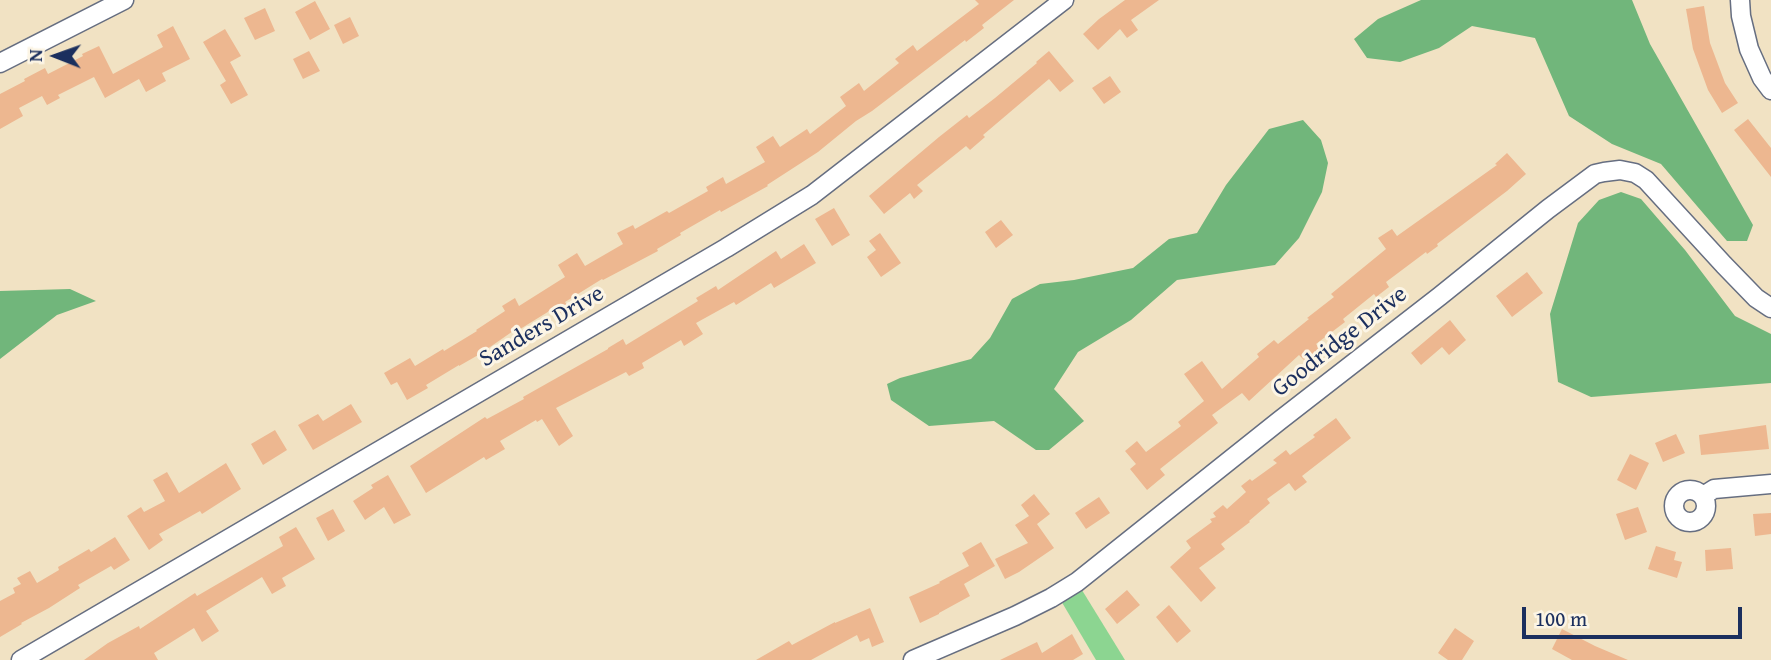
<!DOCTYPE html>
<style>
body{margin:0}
#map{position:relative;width:1771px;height:660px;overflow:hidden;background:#f1e2c3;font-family:"Gentium Book Plus",serif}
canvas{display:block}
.north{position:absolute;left:21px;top:21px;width:70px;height:70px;-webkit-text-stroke:5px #fcf5e5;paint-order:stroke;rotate:271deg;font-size:19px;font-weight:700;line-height:28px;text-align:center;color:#1b2f5e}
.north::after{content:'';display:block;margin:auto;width:24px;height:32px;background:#1b2f5e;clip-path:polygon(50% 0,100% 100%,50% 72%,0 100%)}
.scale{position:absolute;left:1522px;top:607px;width:220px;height:32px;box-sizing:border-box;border:4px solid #1b2f5e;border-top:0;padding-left:9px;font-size:21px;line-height:24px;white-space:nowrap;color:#1b2f5e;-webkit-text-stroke:5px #fcf5e5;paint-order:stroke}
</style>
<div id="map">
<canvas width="1771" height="660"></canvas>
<div class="north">N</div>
<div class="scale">100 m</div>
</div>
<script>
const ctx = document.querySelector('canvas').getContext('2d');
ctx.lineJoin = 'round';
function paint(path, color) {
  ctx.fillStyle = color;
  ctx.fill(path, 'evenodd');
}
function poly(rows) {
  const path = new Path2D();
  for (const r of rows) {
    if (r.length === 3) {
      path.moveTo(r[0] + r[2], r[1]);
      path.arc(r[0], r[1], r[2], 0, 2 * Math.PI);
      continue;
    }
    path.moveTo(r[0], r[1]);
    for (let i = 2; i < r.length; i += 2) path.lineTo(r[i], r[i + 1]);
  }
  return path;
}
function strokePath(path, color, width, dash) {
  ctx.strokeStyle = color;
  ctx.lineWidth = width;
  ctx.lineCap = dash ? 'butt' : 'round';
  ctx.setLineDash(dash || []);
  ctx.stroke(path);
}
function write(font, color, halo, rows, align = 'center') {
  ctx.font = font + ' "Gentium Book Plus",serif';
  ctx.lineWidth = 6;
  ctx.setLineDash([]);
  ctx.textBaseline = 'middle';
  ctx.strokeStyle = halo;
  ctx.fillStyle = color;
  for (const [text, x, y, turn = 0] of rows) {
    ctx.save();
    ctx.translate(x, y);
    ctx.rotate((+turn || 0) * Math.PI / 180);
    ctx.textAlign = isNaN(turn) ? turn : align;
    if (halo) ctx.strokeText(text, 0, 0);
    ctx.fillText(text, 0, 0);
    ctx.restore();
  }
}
paint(poly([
 [1077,582,1125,660,1096,660,1057,594]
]), '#8cd591');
paint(poly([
 [1421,0,1632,0,1650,44,1753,225,1747,241,1727,241,1661,164,1612,144,1569,116,1535,38,1472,26,1439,48,1400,62,1367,58,1354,39,1378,19],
 [1303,120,1321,140,1328,163,1322,192,1299,238,1275,265,1177,280,1131,320,1078,352,1054,389,1084,421,1049,450,1036,450,994,421,929,426,891,400,887,384,900,378,971,359,990,338,1012,299,1040,284,1074,280,1133,268,1169,239,1197,233,1226,185,1269,129],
 [1621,192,1641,199,1685,250,1735,316,1771,334,1771,383,1591,397,1558,382,1550,314,1578,223,1599,200],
 [70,289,96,301,57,315,0,359,0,291]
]), '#71b67b');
paint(poly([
 [975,0,1014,0,982,25,984,28,966,42,965,40,872,111,856,121,818,152,767,185,768,186,721,212,720,210,680,233,681,235,657,249,658,251,603,280,602,279,565,302,569,308,555,317,551,310,517,331,516,329,480,354,459,366,459,365,426,385,428,388,407,400,397,382,391,385,384,373,410,358,415,366,443,349,444,351,477,331,476,330,505,311,502,306,515,298,519,306,565,277,558,265,577,253,585,266,623,244,617,233,633,225,635,229,667,211,669,213,708,191,706,187,723,177,726,184,765,162,756,147,773,136,780,147,807,129,810,134,846,106,840,97,859,83,864,91,899,63,895,59,913,45,917,51,979,4],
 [1125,0,1159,0,1131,20,1138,30,1127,38,1120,29,1098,50,1083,34,1099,19],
 [315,1,330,29,310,40,295,12],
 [1704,6,1710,43,1725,83,1738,103,1722,113,1708,90,1693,49,1686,9],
 [265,8,275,31,255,40,244,18],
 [350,17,359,36,343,44,334,25],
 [173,26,190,59,162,73,166,81,146,92,139,79,105,98,94,77,58,95,60,98,47,105,42,96,19,108,23,116,0,129,0,94,25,81,24,79,45,68,48,74,83,56,82,54,99,46,113,74,163,47,157,35],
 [225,29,241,56,230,62,248,95,231,104,220,85,226,81,203,42],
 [309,51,320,71,303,79,293,59],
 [1049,51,1074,81,1060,92,1049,79,983,135,985,137,970,150,966,146,917,185,923,191,914,199,910,193,884,214,869,196,939,137,967,115,969,118,995,98,1037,63,1036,62],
 [1110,76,1121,92,1104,104,1092,88],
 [1748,119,1771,148,1771,177,1734,130],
 [1507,153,1526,174,1507,191,1437,244,1438,246,1427,254,1426,252,1386,282,1389,287,1376,297,1374,294,1343,319,1345,322,1316,344,1320,349,1305,361,1299,355,1249,401,1242,393,1212,415,1218,423,1160,469,1165,475,1147,490,1130,469,1136,464,1125,451,1137,441,1146,452,1181,426,1178,422,1204,401,1184,374,1202,361,1222,389,1259,357,1257,354,1274,340,1278,344,1309,319,1307,318,1334,297,1331,294,1386,249,1378,238,1392,229,1397,236,1497,165,1495,164],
 [834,208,850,235,832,246,815,219],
 [1001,220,1013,235,996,248,985,232],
 [880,233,901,263,881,277,867,257,876,250,869,241],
 [804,244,816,263,774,288,771,283,736,305,734,302,696,323,703,334,684,346,681,340,642,363,644,368,629,376,626,372,556,408,573,436,559,446,542,419,537,422,536,420,500,441,505,449,486,460,484,457,426,493,410,466,485,417,487,419,524,399,523,397,608,349,608,348,623,339,626,345,698,301,696,298,716,286,718,290,776,251,781,259],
 [1527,272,1543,293,1512,317,1496,296],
 [1450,320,1466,340,1449,355,1442,347,1421,365,1411,353],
 [351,404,362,422,313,450,298,425,318,414,323,421],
 [1336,418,1351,438,1302,476,1307,482,1295,491,1289,483,1267,499,1270,503,1249,521,1250,522,1221,544,1225,549,1199,568,1216,588,1201,602,1170,567,1191,548,1186,541,1212,522,1210,519,1216,517,1213,513,1223,505,1227,509,1246,492,1241,486,1250,479,1252,481,1277,463,1273,460,1286,450,1290,455,1315,437,1313,435],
 [1766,425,1769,449,1701,455,1699,435],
 [275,430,287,450,263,465,251,444],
 [1676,434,1685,453,1663,462,1655,443],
 [1630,454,1649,463,1636,490,1617,480],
 [226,463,241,489,202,514,200,511,159,534,163,540,149,550,127,516,141,507,144,512,165,501,153,480,167,472,179,493],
 [388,475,411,515,394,524,384,507,365,520,353,501,373,488,371,485],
 [1034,494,1050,514,1037,524,1054,548,1019,572,1005,579,995,559,1028,543,1015,525,1029,516,1021,505],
 [1099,497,1110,513,1086,529,1075,513],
 [1638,507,1647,532,1625,540,1616,514],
 [333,509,345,531,328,541,316,518],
 [1771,513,1771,534,1755,536,1753,514],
 [296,527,315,559,282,578,286,586,272,594,262,577,206,611,219,631,202,642,194,628,154,653,158,660,84,660,108,643,139,626,140,629,195,593,197,596,283,546,279,537],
 [115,537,130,560,114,570,111,566,78,585,80,588,49,608,21,623,22,624,0,637,0,601,15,593,13,588,21,584,17,578,30,571,37,583,59,570,58,567,89,549,91,552],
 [981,542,995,566,964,584,970,596,939,613,939,614,920,623,909,597,940,583,939,582,969,566,962,553],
 [1656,546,1676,552,1674,560,1682,562,1677,578,1648,569],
 [1731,548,1733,569,1706,571,1705,550],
 [1127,590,1140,605,1117,624,1105,609],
 [1169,605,1191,631,1177,643,1156,617],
 [870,608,884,642,872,647,869,638,860,642,857,635,811,660,756,660,789,641,792,645,835,622,835,623],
 [1455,628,1474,641,1462,660,1448,660,1438,653],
 [1562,629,1595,646,1628,660,1572,660,1552,649],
 [1072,634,1083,654,1073,660,1000,660,1037,642,1042,653]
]), '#edb790');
const minor = poly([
 [1740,0,1741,16,1749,49,1762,78,1771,90],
 [0,63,124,0],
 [1690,506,16],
 [1703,496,1714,489,1771,484],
 [21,660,726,248,812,195,1064,0],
 [913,660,1015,616,1051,598,1077,582,1279,421,1440,296,1548,209,1595,174,1604,172,1620,170,1635,173,1646,180,1724,265,1756,298,1771,308]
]);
strokePath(minor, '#666e81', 21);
strokePath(minor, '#fff', 18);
write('24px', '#1b2f5e', '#fcf5e5', [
 ["Sanders Drive",542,327,-30],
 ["Goodridge Drive",1340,342,-38]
]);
</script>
